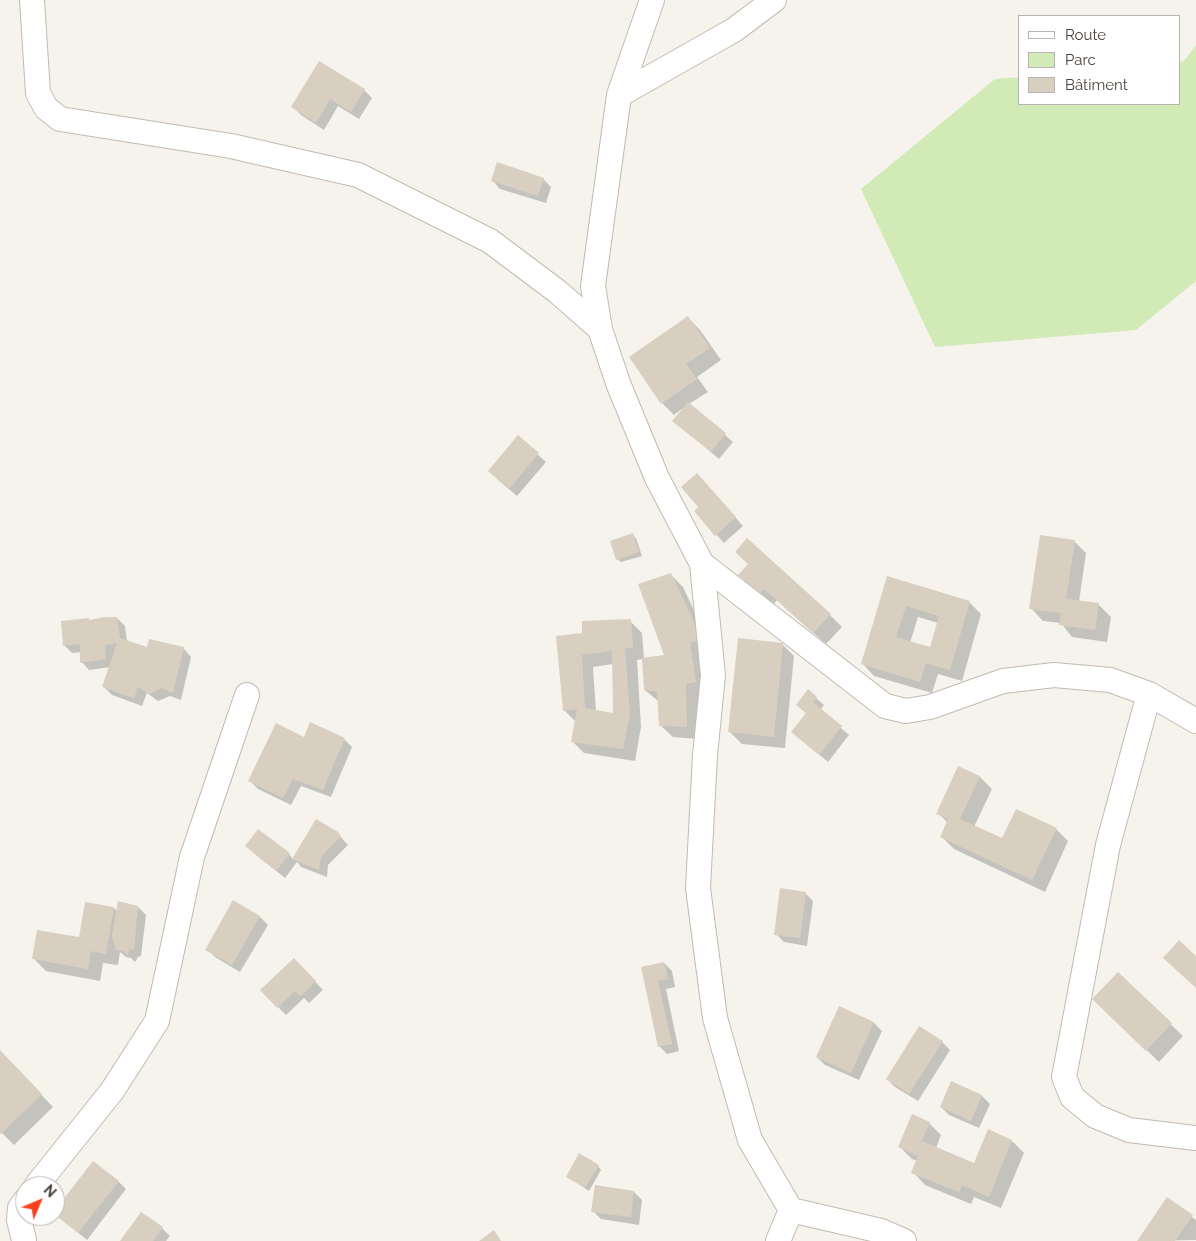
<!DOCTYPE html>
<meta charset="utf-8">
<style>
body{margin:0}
#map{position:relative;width:1196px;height:1241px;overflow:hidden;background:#f6f3ec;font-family:Raleway,sans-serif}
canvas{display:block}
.legend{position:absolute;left:1018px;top:15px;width:162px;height:90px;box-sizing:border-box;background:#fff;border:1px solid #b7b4b0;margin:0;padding:6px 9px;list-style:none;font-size:15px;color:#4b4439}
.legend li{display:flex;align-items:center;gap:10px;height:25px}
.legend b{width:25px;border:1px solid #b7b4b0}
.north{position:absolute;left:15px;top:1176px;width:50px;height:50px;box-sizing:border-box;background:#fff;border:1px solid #b7b4b0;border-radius:50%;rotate:45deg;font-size:14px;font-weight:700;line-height:20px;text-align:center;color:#4b4439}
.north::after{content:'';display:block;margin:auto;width:18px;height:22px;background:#fc3f1d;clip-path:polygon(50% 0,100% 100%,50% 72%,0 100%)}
</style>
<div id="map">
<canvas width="1196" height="1241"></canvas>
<ul class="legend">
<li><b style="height:6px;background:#fff"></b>Route</li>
<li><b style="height:14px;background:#d2eab5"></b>Parc</li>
<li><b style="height:14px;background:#d8cfc1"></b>Bâtiment</li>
</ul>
<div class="north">N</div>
</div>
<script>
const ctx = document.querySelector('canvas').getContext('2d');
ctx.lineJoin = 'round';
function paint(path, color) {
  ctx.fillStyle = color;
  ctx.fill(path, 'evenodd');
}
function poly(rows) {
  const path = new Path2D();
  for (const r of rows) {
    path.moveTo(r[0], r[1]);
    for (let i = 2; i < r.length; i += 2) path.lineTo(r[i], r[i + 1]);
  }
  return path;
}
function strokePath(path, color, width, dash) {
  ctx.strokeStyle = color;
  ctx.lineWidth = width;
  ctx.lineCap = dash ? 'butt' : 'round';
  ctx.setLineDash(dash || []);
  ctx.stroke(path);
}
paint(poly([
 [1196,45,1196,281,1136,330,935,347,861,189,995,79,1020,77,1020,104,1180,104,1180,62,1184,61]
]), '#d2eab5');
paint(poly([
 [364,90,372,98,359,119,338,106,324,130,301,115,293,107],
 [543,179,551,187,546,203,500,189,493,181],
 [688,318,700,330,721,360,697,377,708,392,689,404,733,442,719,459,674,421,683,408,674,415,662,403],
 [518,437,546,462,517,496,497,479],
 [704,482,743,526,724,543,695,511,700,507],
 [632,535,636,538,642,556,621,562,617,559],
 [1074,541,1086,553,1079,602,1099,605,1111,617,1107,642,1072,637,1061,623,1043,621,1031,608],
 [671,575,683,587,713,651,707,694,698,696,698,739,673,737,660,725,659,702,645,690,643,659,637,660,641,727,635,761,584,753,572,741,576,722,564,710,583,634,630,621,642,633,644,659,666,657],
 [613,664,614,715,596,711,593,667],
 [740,575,830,615,842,627,826,644,777,600,772,606],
 [888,578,969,602,981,614,962,681,938,674,932,693,874,676,862,663],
 [918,617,938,623,931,649,910,643],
 [117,618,125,626,127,641,148,649,184,649,191,657,181,700,170,696,158,701,147,693,142,706,112,695,104,687,111,667,89,670,82,662,82,652,72,653,64,645],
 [782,644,794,656,785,748,742,744,730,732],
 [816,698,824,705,820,710,849,735,828,762,792,732,807,714,797,705],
 [305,739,344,739,352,747,331,797,301,786,291,805,258,789,250,781],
 [959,768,980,777,992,789,974,827,1002,840,1056,829,1068,841,1045,892,954,849,942,837,948,823,938,813],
 [337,833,348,845,328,865,327,877,301,867,297,862,285,878,255,854,289,854,293,859],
 [805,893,813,901,807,946,784,942,776,934],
 [234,902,260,917,268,925,240,972,215,957,207,949],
 [138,907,146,915,141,956,138,957,135,962,131,958,126,957,120,952,118,965,103,963,100,981,46,971,34,959,80,939,114,908,118,912],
 [294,959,323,990,309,1003,304,998,286,1015,261,990],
 [664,963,672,971,675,987,666,989,679,1051,667,1054,659,1046,643,968],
 [1118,974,1183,1036,1159,1062,1106,1011],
 [840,1007,874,1023,882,1031,859,1080,825,1065,817,1057],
 [942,1042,950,1050,918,1101,895,1087,887,1079],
 [0,1052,53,1107,14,1145,0,1131],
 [952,1083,982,1096,990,1104,979,1128,949,1115,941,1107],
 [929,1123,941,1135,936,1148,974,1164,1012,1141,1024,1153,1001,1208,974,1197,971,1204,925,1185,913,1172,918,1161,912,1159,900,1147],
 [598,1166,601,1170,589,1191,567,1176],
 [118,1181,126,1189,87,1240,55,1214,55,1212],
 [634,1192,642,1200,639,1225,601,1219,593,1211],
 [1168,1199,1196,1220,1196,1240,1139,1241],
 [162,1228,170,1236,166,1241,122,1241]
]), '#0003');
paint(poly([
 [319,61,365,89,351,112,330,99,316,123,291,107],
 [497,162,544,178,538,196,491,181],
 [688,316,710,348,686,364,697,379,661,404,629,357],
 [688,402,726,433,711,452,672,421],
 [518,435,539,453,509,489,488,471],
 [697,473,736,517,715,536,694,511,698,507,681,487],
 [633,533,639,552,616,560,610,541],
 [1040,535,1075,540,1066,599,1099,603,1095,630,1059,625,1061,613,1029,609],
 [747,538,831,614,813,633,764,589,760,594,738,575,748,564,735,552],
 [671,573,702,639,690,643,696,682,686,684,687,727,659,726,657,692,644,690,642,658,664,655,638,584],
 [887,576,970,601,950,670,926,663,920,682,861,664],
 [906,606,939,616,930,647,896,637],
 [105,617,117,617,120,638,147,647,149,639,184,647,173,693,161,688,153,693,149,694,138,687,134,698,102,687,117,643,105,645,106,659,80,663,80,644,63,646,61,621,89,618,89,620],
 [631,619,633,647,625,649,630,714,623,749,571,742,577,709,563,711,556,636,582,633,582,621],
 [612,651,613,713,585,708,582,655],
 [738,638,783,643,774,737,728,732],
 [808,689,817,697,813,702,842,726,819,755,791,732,806,713,796,705],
 [310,722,345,738,323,790,293,779,283,798,248,781,276,723,304,737],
 [958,766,980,776,960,819,1002,838,1016,809,1057,828,1032,880,940,837,948,819,936,814],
 [316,819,338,832,341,836,321,857,319,870,292,859],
 [258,829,290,853,276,871,245,846],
 [780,888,806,892,800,938,774,935],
 [233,900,260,916,232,965,205,950],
 [118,901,138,906,134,949,130,949,127,955,124,951,116,950,112,936],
 [85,902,114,907,106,954,91,951,88,969,32,959,37,930,79,937],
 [1179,940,1196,956,1196,988,1163,958],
 [294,958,316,981,300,996,295,991,277,1008,260,990],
 [664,962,668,979,658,981,672,1044,658,1047,641,967],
 [1118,972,1172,1023,1146,1051,1092,999],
 [839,1006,874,1022,851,1073,816,1057],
 [919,1026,943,1041,909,1094,886,1079],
 [0,1050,42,1094,1,1134,0,1133],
 [951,1081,982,1095,971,1121,940,1107],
 [912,1114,930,1122,922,1141,974,1163,988,1129,1012,1140,989,1197,962,1185,959,1192,911,1173,918,1156,898,1147],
 [579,1153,599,1165,585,1188,566,1177],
 [93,1161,119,1181,78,1233,55,1215,55,1210],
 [595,1185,634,1191,631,1217,591,1212],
 [1167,1197,1193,1215,1175,1241,1137,1241],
 [141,1212,163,1227,153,1241,120,1241],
 [494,1230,501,1241,479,1241]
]), '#d8cfc1');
const street = poly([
 [32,0,38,93,46,108,60,119,231,146,358,175,490,241,558,292,600,329,618,383,657,478,702,564,713,675,705,755,698,888,715,1018,750,1140,791,1210,881,1231,904,1241],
 [619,95,734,30,774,0],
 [600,329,593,286,619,95,652,0],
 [702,564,885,706,906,711,930,707,1003,681,1054,675,1110,680,1149,694,1196,721],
 [1149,694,1108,845,1064,1077,1072,1097,1095,1116,1129,1130,1196,1138],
 [36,1186,112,1091,157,1021,192,857,247,695],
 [24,1240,19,1220,20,1208,25,1201],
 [778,1241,791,1210]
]);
strokePath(street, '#c2bbae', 26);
strokePath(street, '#fff', 24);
</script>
